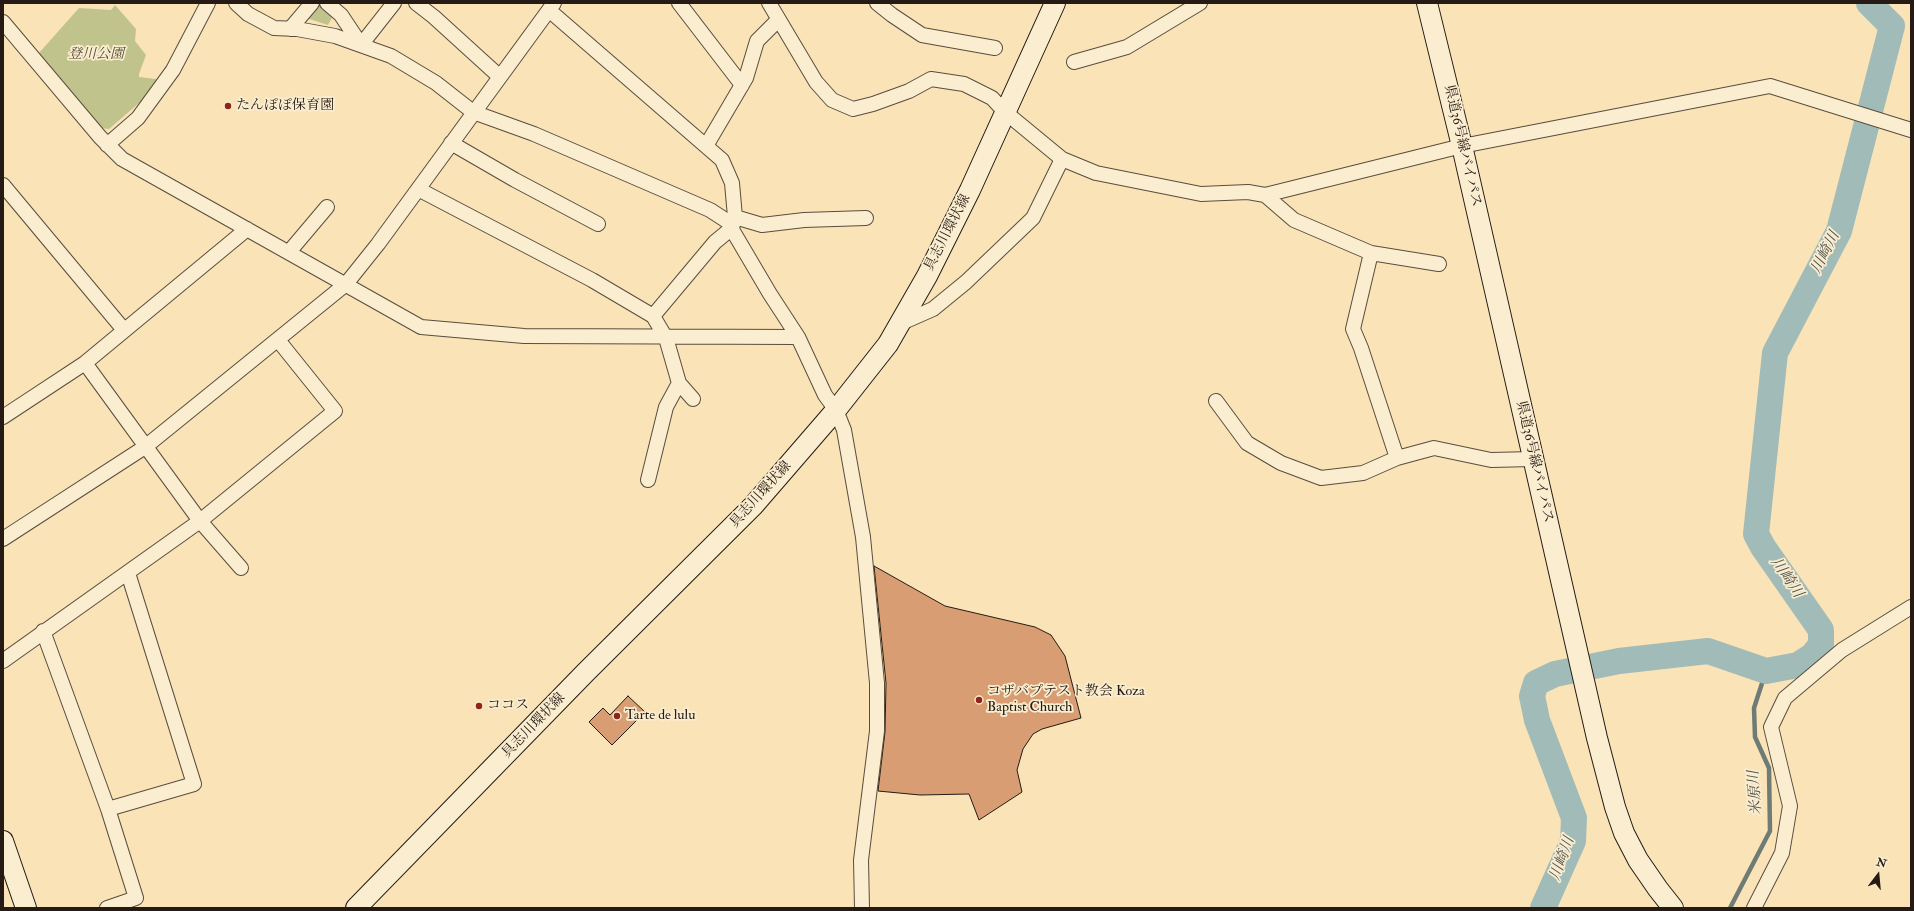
<!DOCTYPE html>
<meta charset="utf-8">
<style>
body{margin:0}
#map{position:relative;width:1914px;height:911px;overflow:hidden;background:#f9e3b7;font-family:"IM FELL Double Pica",serif}
canvas{display:block}
.frame{position:absolute;inset:0;border:4px solid #251b14;pointer-events:none}
.north{position:absolute;left:1858px;top:855px;width:40px;height:40px;-webkit-text-stroke:3px #fbedd0;paint-order:stroke;rotate:16deg;font-size:11px;font-weight:700;line-height:16px;text-align:center;color:#251b14}
.north::after{content:'';display:block;margin:auto;width:14px;height:18px;background:#251b14;clip-path:polygon(50% 0,100% 100%,50% 72%,0 100%)}
</style>
<div id="map">
<canvas width="1914" height="911"></canvas>
<div class="frame"></div>
<div class="north">N</div>
</div>
<script>
const ctx = document.querySelector('canvas').getContext('2d');
ctx.lineJoin = 'round';
function paint(path, color) {
  ctx.fillStyle = color;
  ctx.fill(path, 'evenodd');
}
function poly(rows) {
  const path = new Path2D();
  for (const r of rows) {
    path.moveTo(r[0], r[1]);
    for (let i = 2; i < r.length; i += 2) path.lineTo(r[i], r[i + 1]);
  }
  return path;
}
function strokePath(path, color, width, dash) {
  ctx.strokeStyle = color;
  ctx.lineWidth = width;
  ctx.lineCap = dash ? 'butt' : 'round';
  ctx.setLineDash(dash || []);
  ctx.stroke(path);
}
function write(font, color, halo, rows, align = 'center') {
  ctx.font = font + ' "IM FELL Double Pica","Noto Serif JP",serif';
  ctx.lineWidth = 3.5;
  ctx.setLineDash([]);
  ctx.textBaseline = 'middle';
  ctx.strokeStyle = halo;
  ctx.fillStyle = color;
  for (const [text, x, y, turn = 0] of rows) {
    ctx.save();
    ctx.translate(x, y);
    ctx.rotate((+turn || 0) * Math.PI / 180);
    ctx.textAlign = isNaN(turn) ? turn : align;
    if (halo) ctx.strokeText(text, 0, 0);
    ctx.fillText(text, 0, 0);
    ctx.restore();
  }
}
paint(poly([
 [318,3,323,3,333,16,328,25,306,18],
 [115,5,136,29,135,41,146,55,139,74,139,77,156,79,157,84,146,97,109,129,100,128,39,53,79,8,111,10]
]), '#c0c38c');
strokePath(poly([
 [1730,908,1770,831,1769,768,1755,737,1754,708,1766,671]
]), '#6f7c76', 4.5);
strokePath(poly([
 [1543,908,1573,841,1574,818,1537,720,1532,696,1536,683,1555,674,1619,661,1708,651,1766,671,1798,665,1812,656,1821,645,1821,630,1763,547,1756,534,1775,353,1839,231,1892,26,1869,3]
]), '#a1bcb8', 26);
const building = poly([
 [874,566,945,606,1035,627,1051,635,1065,656,1081,718,1042,729,1033,734,1023,749,1017,770,1022,792,979,820,969,794,920,795,878,791,885,732,886,683,874,566],
 [628,696,645,712,612,745,589,722,603,708,610,715,628,696]
]);
paint(building, '#d89d72');
strokePath(building, '#251b14', 1);
const street = poly([
 [236,3,248,14,274,28,297,29,335,36,391,56,436,83,473,112,534,134,710,210,727,221,770,294,798,337,825,395,836,410,844,430,863,537,877,683,877,731,861,860,862,908],
 [327,3,341,15,361,45,394,3],
 [416,3,434,17,500,77],
 [679,3,742,85],
 [769,3,816,82,832,100,853,109,873,104,909,91,931,79,964,84,992,98,1005,112,1062,159,1096,173,1201,194,1248,192,1265,195,1462,146,1770,86,1911,130],
 [877,3,892,15,922,35,995,48],
 [550,11,722,160,732,183,735,217,732,228,715,242,653,316],
 [3,22,100,137,122,159,421,327,524,336,798,337],
 [290,29,312,3],
 [1074,62,1127,47,1200,3],
 [451,143,515,180,598,224],
 [107,145,138,118,173,70,208,3],
 [706,146,746,78,757,41,778,20],
 [3,185,124,330],
 [418,189,592,280,653,316,666,338,679,383,666,407,648,480],
 [1265,195,1294,220,1371,253,1439,264],
 [735,217,762,225,804,220,866,218],
 [289,252,327,207],
 [1371,253,1353,329,1361,348,1397,458],
 [899,324,933,309,966,282,1033,218,1062,159],
 [85,363,200,521,241,568],
 [679,383,693,399],
 [1216,401,1247,443,1281,463,1321,478,1363,473,1397,458,1434,448,1491,460,1533,459],
 [3,417,85,363,247,229],
 [3,539,145,447,346,284,378,244,554,3],
 [43,631,108,809,136,898,107,908],
 [3,661,200,521,335,411,278,340],
 [108,809,194,784,128,573],
 [1754,908,1782,853,1790,806,1771,727,1785,698,1842,650,1911,607]
]);
const secondary = poly([
 [1427,3,1462,146,1597,738,1615,807,1624,833,1638,860,1658,889,1673,908],
 [3,841,26,908],
 [356,908,586,672,753,506,836,410,888,344,927,276,970,190,1055,3]
]);
strokePath(street, '#5a4d3d', 16);
strokePath(secondary, '#251b14', 22);
strokePath(street, '#fbedd0', 14);
strokePath(secondary, '#fbedd0', 20);
for (const [x, y, r, color] of [
 [228,106,4,"#8f2418"],
 [979,700,4,"#8f2418"],
 [479,706,4,"#8f2418"],
 [617,716,4,"#8f2418"]
]) {
  const dot = new Path2D();
  dot.arc(x, y, r, 0, 2 * Math.PI);
  ctx.fillStyle = color;
  ctx.fill(dot);
  strokePath(dot, '#fbedd0', 1.5);
}
write('italic 14px', '#544d38', '#fbedd0', [
 ["登川公園",96,55]
]);
write('14px', '#251b14', '#fbedd0', [
 ["たんぽぽ保育園",236,106],
 ["コザバプテスト教会 Koza",987,692],
 ["Baptist Church",987,708],
 ["ココス",487,706],
 ["Tarte de lulu",625,716]
], 'left');
write('14px', '#251b14', '#fbedd0', [
 ["県道36号線バイパス",1462,146,77],
 ["具志川環状線",948,233,-63],
 ["県道36号線バイパス",1534,462,77],
 ["具志川環状線",761,495,-48],
 ["具志川環状線",534,726,-46]
]);
write('italic 15px', '#50534d', '#fbedd0', [
 ["川崎川",1826,253,-63],
 ["川崎川",1786,578,56],
 ["米原川",1756,793,-94],
 ["川崎川",1563,859,-70]
]);
</script>
